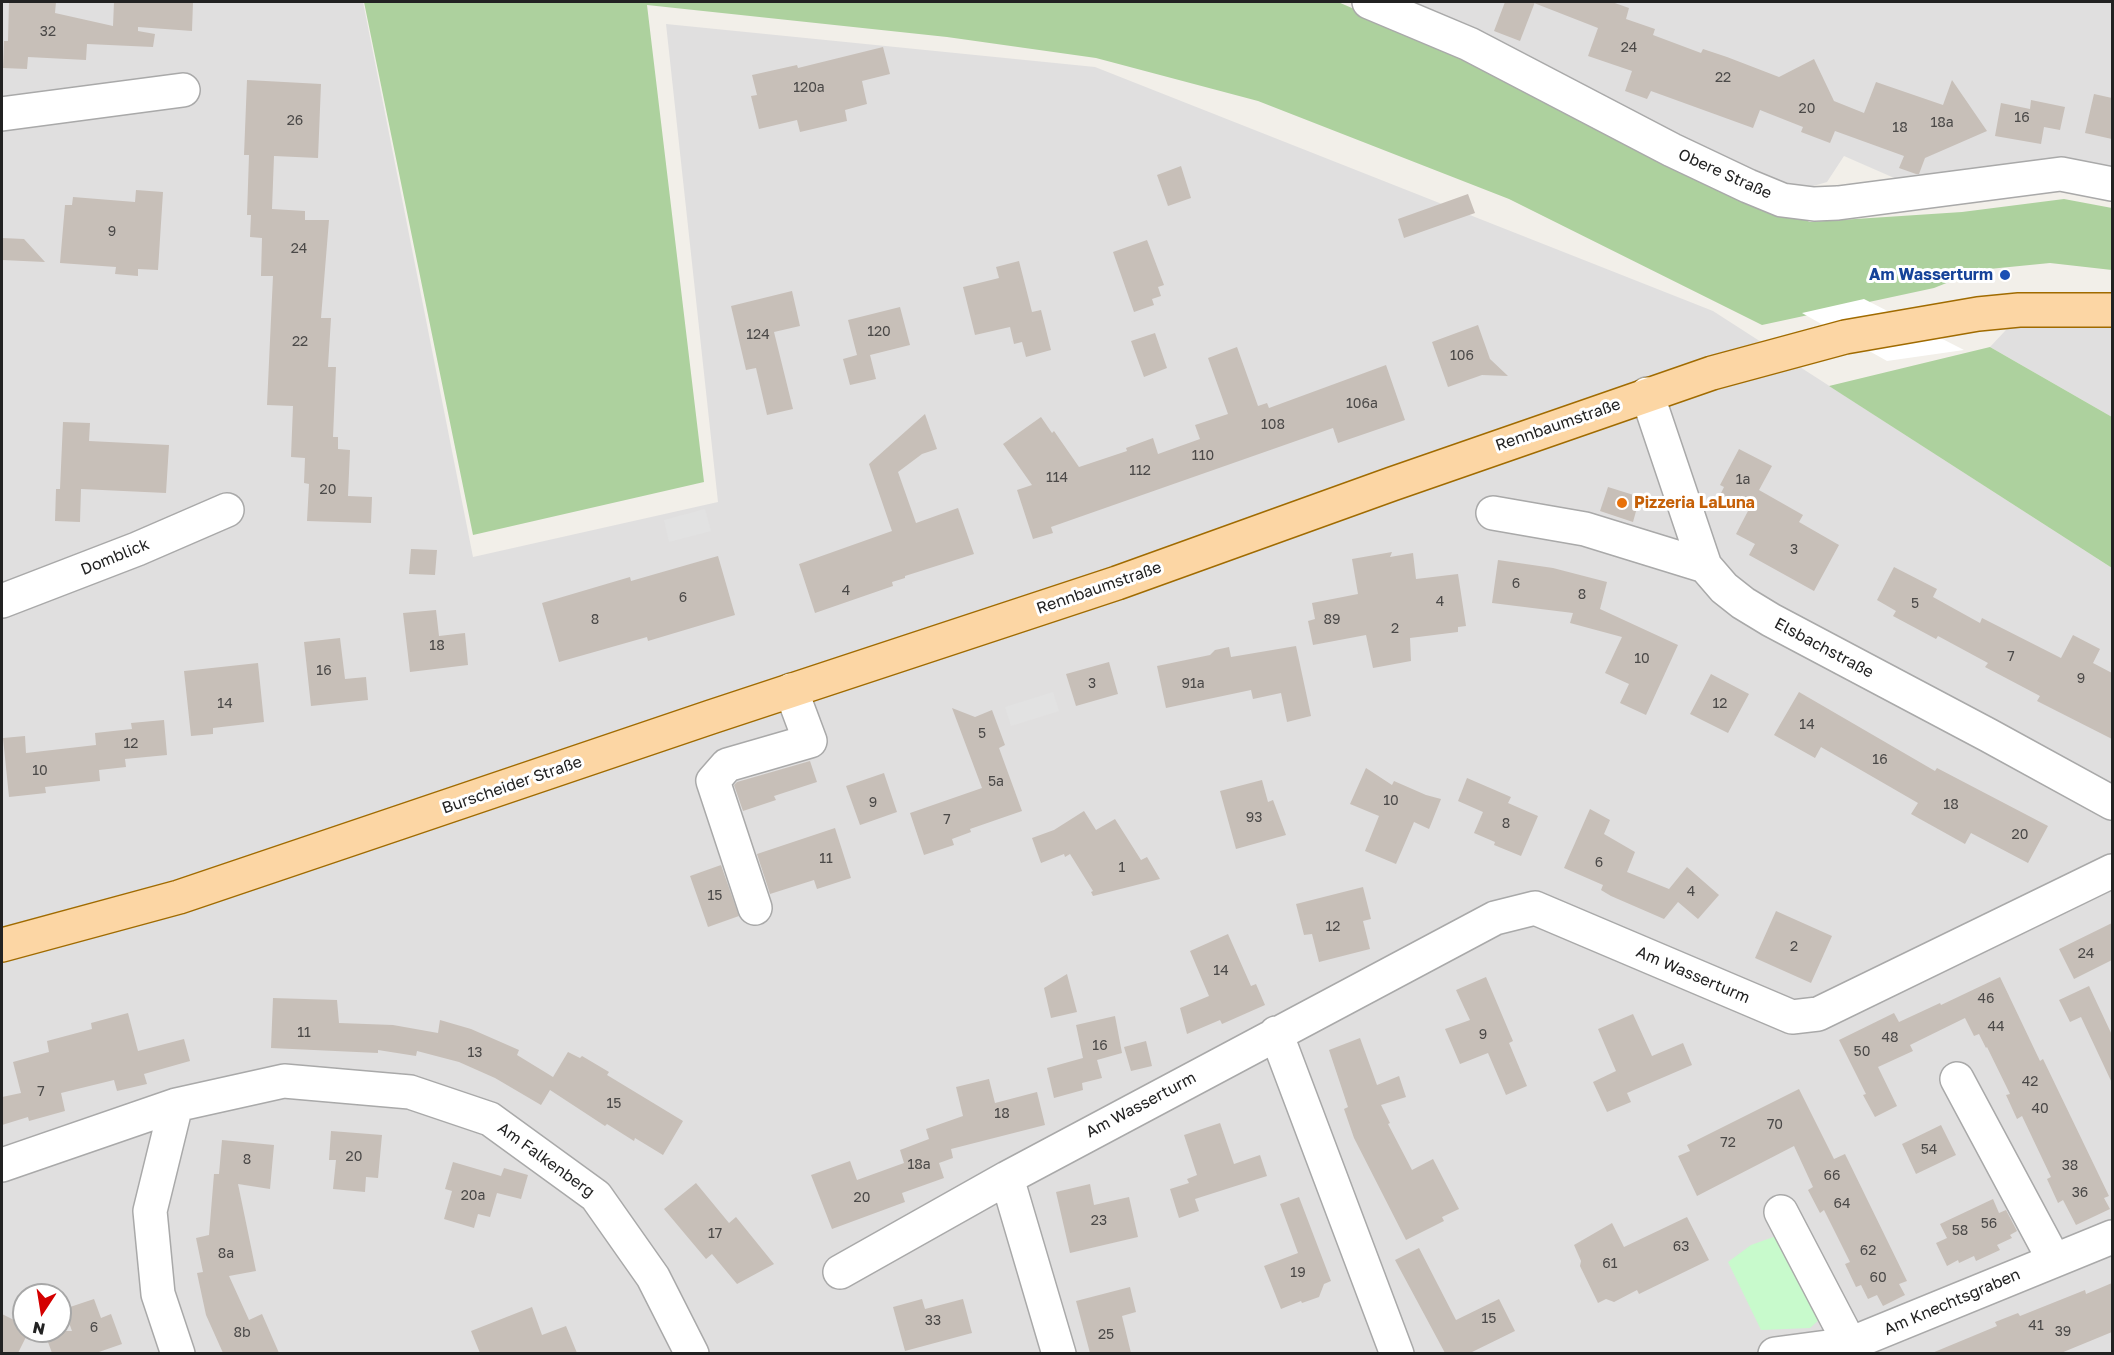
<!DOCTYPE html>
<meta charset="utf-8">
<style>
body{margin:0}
#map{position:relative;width:2114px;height:1355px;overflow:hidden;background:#f2efe9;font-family:"Golos Text",sans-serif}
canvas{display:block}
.frame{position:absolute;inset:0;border:3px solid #222;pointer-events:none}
.north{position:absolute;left:12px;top:1283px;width:60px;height:60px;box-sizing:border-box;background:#fff;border:2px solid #a7a7a7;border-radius:50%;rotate:192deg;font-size:16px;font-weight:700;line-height:24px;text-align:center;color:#222}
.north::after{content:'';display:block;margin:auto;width:21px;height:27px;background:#d40000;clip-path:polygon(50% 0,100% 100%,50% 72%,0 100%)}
</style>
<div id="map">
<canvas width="2114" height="1355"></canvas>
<div class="frame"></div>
<div class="north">N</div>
</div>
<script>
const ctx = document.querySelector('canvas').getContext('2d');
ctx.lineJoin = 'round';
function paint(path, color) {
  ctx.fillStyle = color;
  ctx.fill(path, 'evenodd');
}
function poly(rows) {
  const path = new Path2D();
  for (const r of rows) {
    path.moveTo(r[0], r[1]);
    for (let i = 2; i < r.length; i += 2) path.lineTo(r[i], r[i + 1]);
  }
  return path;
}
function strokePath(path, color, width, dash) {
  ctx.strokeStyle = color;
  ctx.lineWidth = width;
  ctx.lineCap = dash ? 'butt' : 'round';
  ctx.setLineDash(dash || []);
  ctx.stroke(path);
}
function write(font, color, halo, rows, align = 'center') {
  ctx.font = font + ' "Golos Text",sans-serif';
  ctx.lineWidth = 6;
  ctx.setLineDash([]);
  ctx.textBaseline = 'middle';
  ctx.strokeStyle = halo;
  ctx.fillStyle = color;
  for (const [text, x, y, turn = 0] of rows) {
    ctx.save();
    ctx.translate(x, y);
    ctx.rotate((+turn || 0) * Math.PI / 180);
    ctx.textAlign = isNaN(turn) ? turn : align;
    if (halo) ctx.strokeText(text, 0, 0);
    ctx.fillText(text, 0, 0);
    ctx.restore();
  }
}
paint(poly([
 [2,2,363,2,473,557,718,502,666,24,1095,67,1713,311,2112,568,2112,1353,2,1354],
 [24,1295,60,1295,60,1331,24,1331],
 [1403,2,2112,2,2112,174,1908,184,1844,156,1827,182,1803,189,1769,181],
 [2019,316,2112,317,2112,417,1990,347]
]), '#e0dfdf');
paint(poly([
 [364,2,1338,2,1438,45,1714,184,1810,222,1962,212,2064,199,2112,208,2112,270,2050,263,1979,270,1934,288,1762,325,1509,199,1258,101,1096,58,947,37,647,5,704,482,473,535],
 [1990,347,2112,417,2112,568,1829,386]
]), '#add19e');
paint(poly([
 [1779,1235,1821,1318,1810,1328,1761,1330,1728,1262,1751,1245]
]), '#c8facc');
paint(poly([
 [705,509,711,531,669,542,664,520],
 [1053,692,1059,711,1011,726,1005,707]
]), '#e2e2e2');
paint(poly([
 [1864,299,1964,350,1887,361,1802,313]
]), '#fff');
paint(poly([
 [9,2,56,2,55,13,113,26,114,2,193,2,192,31,138,27,138,31,155,34,153,47,87,44,86,60,28,57,27,69,3,68,4,41,8,41],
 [1505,2,1535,2,1520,41,1494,31],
 [1535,2,1612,2,1629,8,1626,19,1655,29,1653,35,1701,53,1703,49,1727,57,1779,77,1814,59,1834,101,1864,113,1876,82,1943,105,1952,80,1987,131,1925,158,1919,174,1916,174,1899,168,1904,156,1835,131,1830,143,1801,132,1803,127,1760,110,1753,128,1651,91,1647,99,1625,91,1632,71,1588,56,1598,28,1534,3],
 [883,47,890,74,862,81,867,104,845,110,847,121,800,132,797,120,759,129,751,96,757,95,752,75,797,65,798,68],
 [247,80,321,84,318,158,274,156,272,209,305,211,305,220,329,220,321,318,331,318,328,367,336,367,333,437,338,437,338,449,350,450,348,496,372,497,371,523,307,521,309,484,304,483,305,458,291,457,293,406,267,405,273,276,261,276,262,238,250,237,251,215,247,215,249,155,244,155],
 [2094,94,2112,98,2112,139,2085,133],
 [2031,100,2065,107,2060,130,2044,127,2041,144,1995,136,2001,103,2030,109],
 [1181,166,1191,198,1168,206,1157,175],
 [136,190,163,192,158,270,138,269,138,276,115,274,116,267,60,263,65,205,72,205,73,197,135,202],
 [1468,194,1475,213,1404,238,1398,219],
 [2,238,24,239,45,262,2,260],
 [1147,240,1164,285,1158,287,1161,296,1152,299,1154,305,1134,312,1113,252],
 [1019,261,1032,312,1041,310,1051,350,1026,357,1022,342,1014,344,1010,327,975,335,963,287,999,278,996,267],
 [792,291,800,326,774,332,793,409,767,415,756,368,746,370,731,306],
 [900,307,910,345,870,355,876,379,850,385,843,359,857,355,848,320],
 [1478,325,1490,359,1508,376,1482,375,1448,387,1432,342],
 [1155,333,1167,368,1144,377,1131,341],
 [1237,347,1258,406,1267,403,1269,408,1386,365,1405,420,1338,443,1333,428,1051,527,1053,533,1033,539,1017,490,1032,485,1003,444,1041,417,1052,433,1054,431,1079,467,1127,451,1126,448,1153,438,1158,454,1200,439,1195,425,1228,414,1208,358],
 [925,414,937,449,922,454,898,472,916,523,958,508,974,554,905,576,905,578,892,582,893,586,815,613,799,564,892,531,869,464],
 [63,422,90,423,89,441,169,445,166,493,81,489,80,522,55,521,56,489,60,489],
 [1739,449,1772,466,1759,490,1803,515,1799,522,1839,545,1814,591,1749,555,1755,544,1736,534,1748,511,1719,497,1724,487,1720,485],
 [1608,487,1640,497,1633,522,1600,511],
 [411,549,437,550,435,575,409,574],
 [1392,552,1390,557,1413,553,1416,579,1458,574,1466,626,1458,627,1458,632,1410,638,1411,661,1373,668,1366,635,1313,645,1308,621,1315,619,1312,603,1358,594,1352,559],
 [718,556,735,615,648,641,647,637,559,662,542,603,630,577,631,581],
 [1498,560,1553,568,1607,582,1600,609,1678,645,1646,715,1620,703,1629,684,1605,673,1622,637,1570,623,1573,613,1492,603],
 [1894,567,1937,589,1933,597,1980,623,1982,618,2061,658,2073,635,2100,649,2093,663,2112,673,2112,739,2037,701,2040,696,1985,667,1988,663,1938,636,1936,639,1893,616,1896,611,1877,600],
 [436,610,439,636,465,633,468,665,410,672,403,613],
 [340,638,345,679,366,677,368,700,311,706,304,642],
 [1296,646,1311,716,1287,722,1281,693,1253,699,1251,690,1166,708,1157,666,1210,655,1215,650,1229,647,1231,657],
 [1109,662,1118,694,1076,706,1066,674],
 [258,663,264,722,213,728,213,734,191,736,184,671],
 [1711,674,1749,694,1728,733,1690,714],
 [1799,692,1935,771,1937,768,2048,826,2028,863,1971,833,1965,844,1911,814,1918,803,1821,747,1815,758,1774,735],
 [952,708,975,717,992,710,1005,745,999,748,1022,811,970,829,971,832,952,839,954,845,924,855,910,813,982,788],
 [164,720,167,755,125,759,126,767,99,770,100,781,45,787,46,793,9,797,3,738,25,736,26,753,96,745,95,733,132,729,131,723],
 [810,761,817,782,774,796,776,800,743,811,734,785,737,782],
 [1366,768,1392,785,1394,781,1426,795,1441,799,1429,829,1414,822,1396,864,1365,851,1379,816,1350,804],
 [884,773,897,812,860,825,846,786],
 [1467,778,1511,797,1508,803,1538,816,1521,856,1494,845,1495,842,1474,833,1483,812,1458,801],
 [1262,780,1268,802,1273,800,1286,835,1236,849,1220,791],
 [1590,809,1610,820,1604,834,1635,852,1627,872,1669,889,1687,867,1719,895,1698,919,1678,902,1664,919,1611,896,1601,890,1603,885,1564,868],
 [1084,811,1096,830,1115,819,1141,860,1147,857,1160,879,1093,896,1091,892,1093,891,1070,854,1065,857,1064,854,1041,863,1032,838,1054,830],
 [835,828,851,878,817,889,814,880,770,894,757,854],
 [721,865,739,916,708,927,690,876],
 [1363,887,1371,919,1363,921,1370,949,1319,962,1312,934,1304,935,1296,904],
 [1776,911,1832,936,1811,983,1755,958],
 [2112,923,2112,960,2074,979,2059,949],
 [1228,934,1251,986,1256,984,1265,1005,1222,1024,1220,1020,1187,1034,1180,1008,1209,996,1190,951],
 [1067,974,1077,1012,1051,1018,1044,988],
 [1486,977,1513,1041,1509,1043,1527,1086,1506,1095,1488,1053,1460,1064,1445,1029,1470,1020,1456,990],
 [2000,977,2040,1061,2043,1059,2109,1196,2104,1198,2110,1209,2076,1225,2063,1200,2058,1203,2047,1179,2051,1177,2022,1116,2017,1119,2006,1095,2010,1094,1987,1047,1986,1048,1979,1034,1974,1036,1965,1018,1910,1045,1913,1051,1878,1067,1897,1106,1875,1117,1863,1095,1866,1094,1839,1040,1894,1013,1899,1022,1940,1003,1941,1005],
 [2089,986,2112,1035,2112,1083,2081,1017,2070,1022,2059,1000],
 [273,998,337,1000,339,1023,393,1025,438,1033,440,1020,471,1029,519,1050,517,1055,553,1077,568,1052,580,1058,582,1056,609,1072,607,1075,683,1121,663,1155,635,1138,634,1141,607,1124,605,1126,550,1090,541,1105,495,1078,459,1062,417,1051,416,1056,378,1050,378,1053,271,1048],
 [128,1013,138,1051,184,1039,190,1061,144,1074,147,1084,117,1091,114,1080,61,1093,65,1111,29,1121,28,1117,2,1125,2,1097,21,1093,13,1062,49,1052,47,1041,92,1029,91,1023],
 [1633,1014,1652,1056,1683,1043,1692,1065,1627,1093,1631,1102,1607,1112,1593,1082,1616,1071,1598,1029],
 [1115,1016,1122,1053,1097,1060,1102,1078,1082,1083,1083,1090,1054,1098,1047,1068,1083,1058,1076,1025],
 [1360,1038,1377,1085,1399,1076,1406,1097,1381,1105,1390,1123,1388,1124,1412,1170,1433,1159,1459,1209,1442,1217,1444,1221,1406,1240,1354,1138,1344,1109,1348,1107,1329,1050],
 [1146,1041,1152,1066,1131,1071,1124,1047],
 [989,1079,995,1103,1037,1092,1045,1125,951,1149,953,1158,939,1163,944,1178,902,1193,905,1202,832,1229,811,1175,850,1161,857,1180,904,1163,900,1150,929,1139,926,1129,963,1116,956,1087],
 [1799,1089,1834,1159,1845,1154,1907,1281,1899,1284,1905,1295,1883,1306,1877,1295,1868,1299,1861,1285,1856,1287,1845,1264,1850,1262,1824,1210,1820,1213,1808,1190,1813,1187,1794,1146,1697,1196,1678,1156,1690,1151,1687,1145],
 [1220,1123,1234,1164,1260,1155,1267,1176,1195,1199,1199,1211,1179,1218,1170,1189,1189,1183,1187,1179,1197,1175,1184,1135],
 [1941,1125,1956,1155,1916,1174,1902,1144],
 [331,1131,382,1135,378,1178,366,1177,365,1192,333,1189,336,1160,329,1160],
 [222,1140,274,1145,270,1189,238,1184,256,1271,229,1276,249,1320,262,1314,279,1353,223,1353,206,1315,197,1273,203,1272,196,1238,209,1235,214,1174,219,1174],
 [453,1162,501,1176,504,1168,528,1175,521,1199,497,1193,490,1217,478,1214,474,1228,444,1219,452,1191,445,1189],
 [696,1183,729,1223,736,1217,774,1264,737,1284,712,1254,706,1259,664,1209],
 [1090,1184,1094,1205,1129,1197,1138,1237,1070,1253,1056,1192],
 [1299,1197,1331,1281,1324,1284,1319,1297,1302,1303,1301,1301,1281,1309,1264,1266,1298,1253,1280,1204],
 [1993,1199,1999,1213,2006,1210,2017,1231,2010,1235,2012,1238,1997,1245,2000,1250,1976,1261,1974,1256,1959,1263,1958,1260,1947,1266,1936,1243,1947,1238,1940,1224],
 [1687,1217,1709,1260,1639,1294,1637,1290,1614,1302,1606,1299,1598,1303,1580,1266,1581,1261,1574,1245,1612,1223,1624,1247],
 [1419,1248,1456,1320,1499,1299,1515,1331,1470,1353,1445,1353,1395,1260],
 [2112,1283,2112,1332,2061,1353,1932,1353,1997,1326,1995,1322,2018,1313,2020,1316,2085,1290,2086,1294],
 [1130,1287,1136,1312,1122,1316,1131,1353,1090,1353,1076,1301],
 [94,1299,101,1318,111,1314,122,1344,96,1353,52,1353,44,1331,72,1331,64,1309],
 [922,1299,925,1309,963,1299,972,1333,905,1351,893,1307],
 [532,1307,542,1335,566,1326,577,1353,480,1353,471,1331],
 [2,1314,24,1325,24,1331,29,1331,18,1353,2,1353]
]), '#c7bfb8');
const minor = poly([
 [1369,2,1469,44,1672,150,1748,186,1782,200,1814,204,1838,203,2061,174,2112,184],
 [2,114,183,90],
 [1647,394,1705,566,1724,588,1743,603,1771,620,1988,735,2112,803],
 [1493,513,1585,529,1705,566],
 [2,601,137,549,227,510],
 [755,908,713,781,727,765,810,741,791,690],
 [1276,1033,1397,1354],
 [1957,1079,2054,1260],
 [176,1105,150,1211,158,1294,178,1354],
 [2,1165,176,1105,284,1081,410,1092,490,1119,596,1196,653,1277,692,1354],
 [1007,1178,1059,1354],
 [1781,1212,1850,1344],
 [840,1272,1007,1178,1495,918,1535,908,1792,1017,1818,1014,2112,871],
 [1775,1354,1850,1344,2112,1237]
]);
const major = poly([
 [2,945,179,897,398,823,711,717,1117,583,1392,484,1712,373,1845,337,1978,314,2019,310,2112,310]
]);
strokePath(minor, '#a9a9a9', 36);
strokePath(major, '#a06b00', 36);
strokePath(minor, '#fff', 33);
strokePath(major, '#fcd6a4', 33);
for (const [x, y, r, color] of [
 [2005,275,6,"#1a4fb4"],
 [1622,503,6,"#e8710a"]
]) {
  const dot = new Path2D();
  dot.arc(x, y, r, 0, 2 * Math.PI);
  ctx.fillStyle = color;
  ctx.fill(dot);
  strokePath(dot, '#fff', 2);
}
write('14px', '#4b4948', null, [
 ["32",48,32],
 ["24",1629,48],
 ["22",1723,78],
 ["120a",809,88],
 ["20",1807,109],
 ["16",2022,118],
 ["26",295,121],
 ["18a",1942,123],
 ["18",1900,128],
 ["9",112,232],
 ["24",299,249],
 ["120",879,332],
 ["124",758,335],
 ["22",300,342],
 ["106",1462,356],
 ["106a",1362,404],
 ["108",1273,425],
 ["110",1203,456],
 ["112",1140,471],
 ["114",1057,478],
 ["1a",1743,480],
 ["20",328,490],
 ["3",1794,550],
 ["6",1516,584],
 ["4",846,591],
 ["8",1582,595],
 ["6",683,598],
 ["4",1440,602],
 ["5",1915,604],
 ["8",595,620],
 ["89",1332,620],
 ["2",1395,629],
 ["18",437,646],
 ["7",2011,657],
 ["10",1642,659],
 ["16",324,671],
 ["9",2081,679],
 ["3",1092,684],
 ["91a",1193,684],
 ["14",225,704],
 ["12",1720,704],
 ["14",1807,725],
 ["5",982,734],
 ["12",131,744],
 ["16",1880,760],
 ["10",40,771],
 ["5a",996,782],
 ["10",1391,801],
 ["9",873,803],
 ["18",1951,805],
 ["93",1254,818],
 ["7",947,820],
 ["8",1506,824],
 ["20",2020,835],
 ["11",826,859],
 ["6",1599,863],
 ["1",1122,868],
 ["4",1691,892],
 ["15",715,896],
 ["12",1333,927],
 ["2",1794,947],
 ["24",2086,954],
 ["14",1221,971],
 ["46",1986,999],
 ["44",1996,1027],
 ["11",304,1033],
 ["9",1483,1035],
 ["48",1890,1038],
 ["16",1100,1046],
 ["50",1862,1052],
 ["13",475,1053],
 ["42",2030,1082],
 ["7",41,1092],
 ["15",614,1104],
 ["40",2040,1109],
 ["18",1002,1114],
 ["70",1775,1125],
 ["72",1728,1143],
 ["54",1929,1150],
 ["20",354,1157],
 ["8",247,1160],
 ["18a",919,1165],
 ["38",2070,1166],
 ["66",1832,1176],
 ["36",2080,1193],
 ["20a",473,1196],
 ["20",862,1198],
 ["64",1842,1204],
 ["23",1099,1221],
 ["56",1989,1224],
 ["58",1960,1231],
 ["17",715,1234],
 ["63",1681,1247],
 ["62",1868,1251],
 ["8a",226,1254],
 ["61",1610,1264],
 ["19",1298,1273],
 ["60",1878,1278],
 ["15",1489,1319],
 ["33",933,1321],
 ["41",2036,1326],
 ["6",94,1328],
 ["39",2063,1332],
 ["8b",242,1333],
 ["25",1106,1335]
]);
write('16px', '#222', '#fff', [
 ["Obere Straße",1725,174,24],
 ["Rennbaumstraße",1558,425,-19],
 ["Domblick",115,557,-22],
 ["Rennbaumstraße",1099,588,-19],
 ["Elsbachstraße",1824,648,28],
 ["Burscheider Straße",512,785,-19],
 ["Am Wasserturm",1693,975,23],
 ["Am Wasserturm",1141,1105,-28],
 ["Am Falkenberg",546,1160,36],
 ["Am Knechtsgraben",1952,1302,-23]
]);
write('bold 16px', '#164399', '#fff', [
 ["Am Wasserturm",1993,275]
], 'right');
write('bold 16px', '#c56008', '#fff', [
 ["Pizzeria LaLuna",1634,503]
], 'left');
</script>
